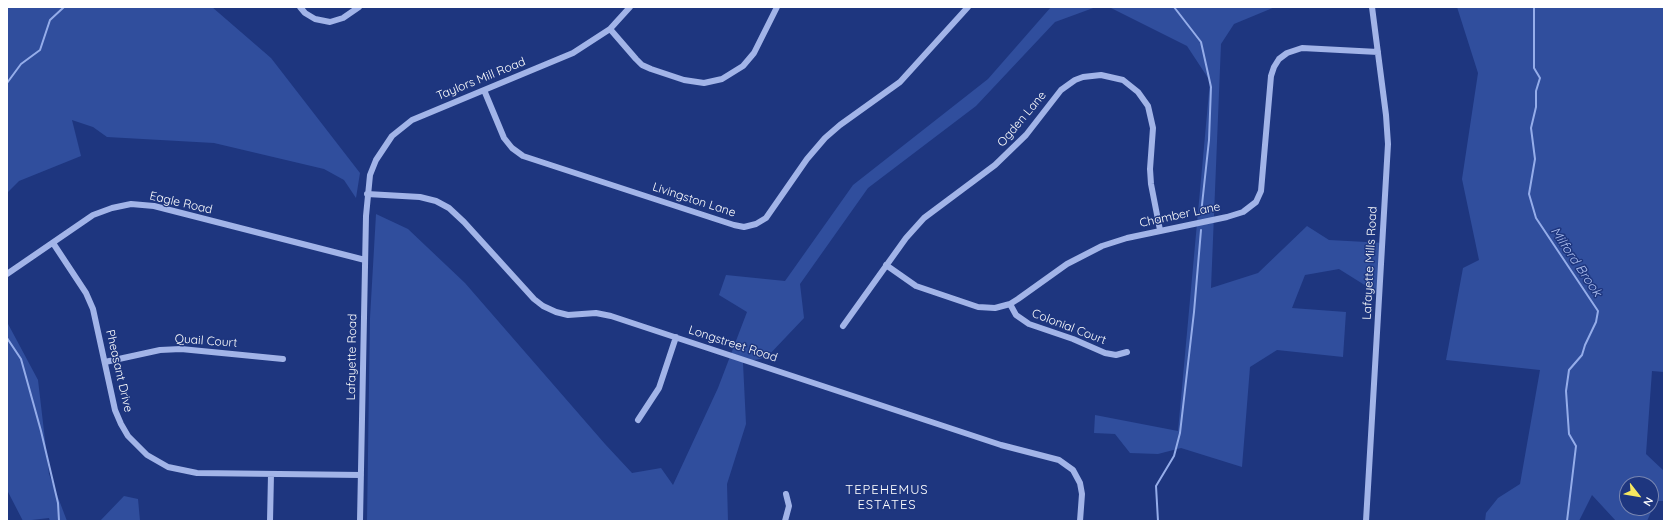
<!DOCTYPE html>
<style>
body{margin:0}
#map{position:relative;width:1671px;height:528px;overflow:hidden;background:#1e367f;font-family:Quicksand,sans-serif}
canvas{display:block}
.frame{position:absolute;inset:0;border:8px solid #fff;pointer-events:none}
.north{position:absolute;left:1619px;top:476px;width:40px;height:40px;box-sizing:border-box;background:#1e367f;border:1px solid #7886b2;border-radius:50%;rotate:121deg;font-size:11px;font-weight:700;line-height:16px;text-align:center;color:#fff}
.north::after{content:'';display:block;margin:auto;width:14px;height:18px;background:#f7e860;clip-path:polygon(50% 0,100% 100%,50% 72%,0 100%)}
</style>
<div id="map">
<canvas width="1671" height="528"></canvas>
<div class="frame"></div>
<div class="north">N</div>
</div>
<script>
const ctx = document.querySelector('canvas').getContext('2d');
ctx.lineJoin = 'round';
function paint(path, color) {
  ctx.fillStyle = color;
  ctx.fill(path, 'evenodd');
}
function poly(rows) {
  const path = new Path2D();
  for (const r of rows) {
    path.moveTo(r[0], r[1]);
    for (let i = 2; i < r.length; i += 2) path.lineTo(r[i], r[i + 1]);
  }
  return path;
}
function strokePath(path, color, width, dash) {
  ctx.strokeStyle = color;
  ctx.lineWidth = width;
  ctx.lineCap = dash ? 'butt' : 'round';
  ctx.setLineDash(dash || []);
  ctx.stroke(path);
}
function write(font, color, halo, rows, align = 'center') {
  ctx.font = font + ' Quicksand,sans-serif';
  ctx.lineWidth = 3;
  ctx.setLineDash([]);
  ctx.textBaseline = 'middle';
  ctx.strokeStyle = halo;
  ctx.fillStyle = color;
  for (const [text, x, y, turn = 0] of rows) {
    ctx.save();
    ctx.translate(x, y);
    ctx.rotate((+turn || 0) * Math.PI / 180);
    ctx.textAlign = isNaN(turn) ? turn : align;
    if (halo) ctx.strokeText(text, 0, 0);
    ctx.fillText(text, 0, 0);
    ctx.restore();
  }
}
paint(poly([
 [7,7,212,7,271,58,360,173,356,198,344,180,324,169,214,143,107,137,93,127,72,120,81,156,19,181,7,193],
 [1051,7,1096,7,1055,22,976,106,868,188,800,284,804,318,767,357,743,363,746,424,727,484,728,521,367,521,370,318,376,214,408,229,465,283,605,444,632,473,661,468,673,485,718,388,747,312,719,295,726,275,785,281,853,185,988,79],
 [1109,7,1275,7,1234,24,1221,44,1211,288,1258,273,1307,226,1329,240,1385,243,1379,294,1339,269,1305,275,1292,308,1346,312,1343,357,1277,350,1250,367,1242,467,1181,448,1158,454,1130,453,1115,434,1094,433,1095,415,1178,431,1210,81,1187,46],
 [1457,7,1664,7,1664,372,1652,371,1646,454,1664,471,1664,501,1656,501,1647,521,1616,521,1592,495,1579,521,1485,521,1486,513,1498,498,1520,484,1540,370,1446,360,1463,268,1479,260,1462,179,1478,73],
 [1627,484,1651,484,1651,508,1627,508],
 [7,322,38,380,49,474,67,521,50,521,49,518,23,521,7,490],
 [124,496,138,499,140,521,100,521]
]), '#304e9d');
strokePath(poly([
 [1174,7,1201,42,1211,87,1209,140,1201,214],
 [1534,7,1534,68,1540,78,1536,91,1536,107,1531,128,1535,159,1529,194,1536,218,1598,311,1596,322,1585,345,1582,355,1569,370,1566,391,1569,434,1576,446,1567,521],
 [7,83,21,64,40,50,50,20,64,7],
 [7,338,21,359,41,431,58,503,59,521],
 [1158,521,1156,486,1174,456,1180,433,1194,312,1201,230]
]), '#95adea', 2);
strokePath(poly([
 [300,7,305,13,315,19,330,22,343,18,359,7],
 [610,29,636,59,642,65,651,69,684,80,704,83,722,79,743,66,754,53,777,7],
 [484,90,504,138,512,148,523,156,734,225,744,227,756,224,766,218,807,159,825,138,840,125,900,82,968,7],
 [367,194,420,197,436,201,449,208,464,222,534,299,543,306,556,312,568,315,596,313,611,316,1001,445,1059,460,1073,470,1080,483,1082,494,1080,521],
 [53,243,86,293,93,309,115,410,121,424,128,436,147,455,168,467,197,473,361,475],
 [886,265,916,286,978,307,995,308,1010,304,1018,299,1067,264,1102,246,1127,238,1227,217,1243,212,1256,202,1261,191,1271,76,1274,67,1279,59,1287,53,1302,48,1378,52],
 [7,274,93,215,112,208,131,204,154,206,365,260],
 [1010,304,1016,315,1029,324,1073,339,1105,353,1116,355,1127,352],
 [843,326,906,238,924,218,995,165,1026,135,1061,90,1075,80,1083,77,1101,75,1123,80,1138,92,1148,106,1153,128,1150,169,1151,184,1160,230],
 [105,362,160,350,181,349,283,359],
 [638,420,659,388,676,337],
 [270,521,271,474],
 [360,521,366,216,370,175,376,160,392,136,412,120,573,53,610,29,630,7],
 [785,521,789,506,786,494],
 [1366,521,1388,144,1386,115,1372,7]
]), '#a2b4e8', 6);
write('12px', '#fff', '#1e367f', [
 ["Taylors Mill Road",481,79,-22],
 ["Ogden Lane",1022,119,-50],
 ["Livingston Lane",694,200,18],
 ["Eagle Road",181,203,13],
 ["Chamber Lane",1180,215,-12],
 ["Lafayette Mills Road",1370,263,-87],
 ["Colonial Court",1069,327,21],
 ["Quail Court",206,341,4],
 ["Longstreet Road",733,344,18],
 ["Lafayette Road",352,357,-89],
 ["Pheasant Drive",119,371,77]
]);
write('italic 13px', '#adbff0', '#1e367f', [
 ["Milford Brook",1576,262,56]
]);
ctx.letterSpacing = '1px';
write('13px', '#fff', '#1e367f', [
 ["TEPEHEMUS",887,490],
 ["ESTATES",887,505]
]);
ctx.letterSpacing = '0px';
</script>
